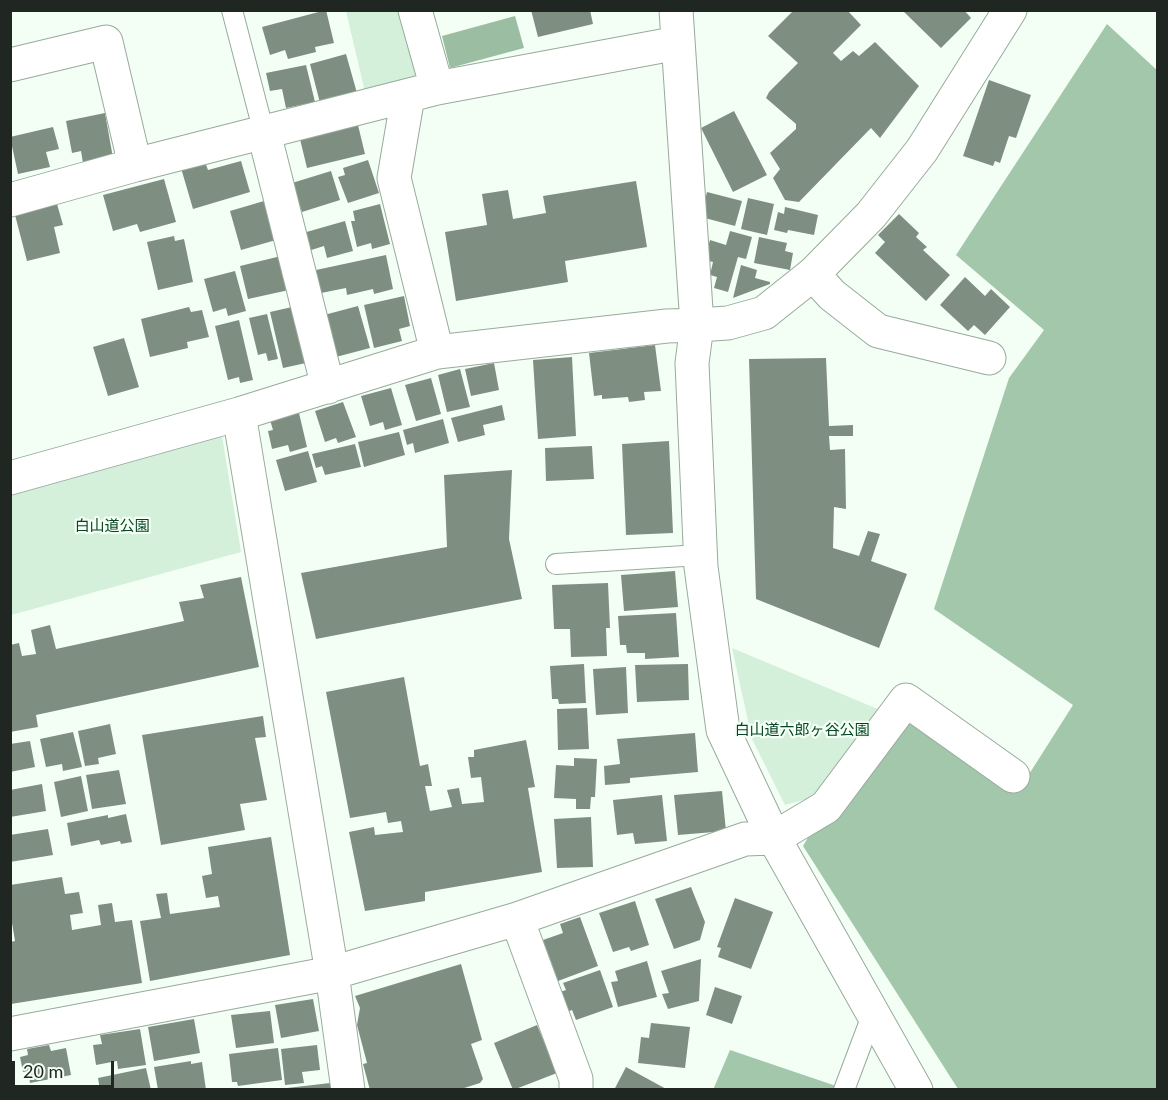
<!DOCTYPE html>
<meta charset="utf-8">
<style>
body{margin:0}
#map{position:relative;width:1168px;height:1100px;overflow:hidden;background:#f3fff5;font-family:Lato,sans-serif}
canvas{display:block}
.frame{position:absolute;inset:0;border:12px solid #202722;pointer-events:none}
.scale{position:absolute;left:12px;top:1061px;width:102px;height:27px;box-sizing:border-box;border:3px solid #202722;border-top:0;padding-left:8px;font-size:18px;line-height:21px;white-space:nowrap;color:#202722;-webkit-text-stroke:4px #f3fff5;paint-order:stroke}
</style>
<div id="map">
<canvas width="1168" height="1100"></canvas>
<div class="frame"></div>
<div class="scale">20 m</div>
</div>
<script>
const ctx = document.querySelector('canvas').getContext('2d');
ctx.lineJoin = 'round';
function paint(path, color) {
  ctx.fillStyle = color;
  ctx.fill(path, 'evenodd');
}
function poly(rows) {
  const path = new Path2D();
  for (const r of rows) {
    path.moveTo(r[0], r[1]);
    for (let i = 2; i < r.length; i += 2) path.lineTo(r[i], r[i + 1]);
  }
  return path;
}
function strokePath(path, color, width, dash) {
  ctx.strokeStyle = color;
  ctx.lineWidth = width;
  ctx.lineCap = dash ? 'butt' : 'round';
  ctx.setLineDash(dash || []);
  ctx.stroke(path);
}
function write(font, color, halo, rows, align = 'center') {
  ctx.font = font + ' Lato,"Noto Sans JP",sans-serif';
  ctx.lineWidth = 4.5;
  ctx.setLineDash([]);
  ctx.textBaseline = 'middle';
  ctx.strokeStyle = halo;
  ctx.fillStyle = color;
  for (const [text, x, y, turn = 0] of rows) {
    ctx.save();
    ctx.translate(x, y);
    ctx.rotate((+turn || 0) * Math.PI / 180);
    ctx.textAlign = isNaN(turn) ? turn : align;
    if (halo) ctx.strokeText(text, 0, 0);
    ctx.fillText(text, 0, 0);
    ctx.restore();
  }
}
paint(poly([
 [346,11,402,11,420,76,365,92],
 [222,436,241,552,11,615,11,493],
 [732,648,880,710,811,798,785,805,752,739]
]), '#d4efda');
paint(poly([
 [1107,24,1158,71,1157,1089,958,1089,803,846,826,807,906,700,1019,790,1073,705,934,609,1009,378,1044,330,956,255],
 [730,1050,845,1089,713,1090]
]), '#a3c7ab');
paint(poly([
 [515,16,524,48,450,68,442,36]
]), '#9bbea3');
paint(poly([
 [326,10,334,43,315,47,316,52,288,59,285,50,270,55,262,27],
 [531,10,590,10,593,24,538,37],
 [794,10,847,10,861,25,833,53,841,61,853,51,859,56,875,42,919,86,880,138,871,128,799,202,785,200,773,178,780,169,770,153,796,129,796,124,766,98,769,92,798,63,768,36],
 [902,10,964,10,971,18,941,48],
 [346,54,357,93,320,103,310,64],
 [306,65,315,102,286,108,282,89,270,91,266,73],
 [989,80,1031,95,1016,138,1009,136,1000,163,995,161,993,166,963,156],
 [734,111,767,175,733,192,701,128],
 [105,113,113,158,83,163,81,151,72,153,66,121],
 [357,121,365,154,307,168,299,135],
 [53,127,59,149,46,152,50,167,18,174,10,137],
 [368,160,379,193,348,203,338,177,345,175,343,168],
 [241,161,250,192,193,209,181,168,205,162,208,170],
 [331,171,340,200,302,212,292,183],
 [164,179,176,222,140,232,137,224,113,231,103,195],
 [636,181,647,247,565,261,568,282,456,301,445,232,487,225,482,194,508,190,513,219,546,213,543,196],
 [707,192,742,201,735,226,701,217],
 [748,198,774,204,767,235,741,229],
 [264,201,276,240,241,250,230,211],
 [57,204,63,225,54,227,60,253,27,261,15,215],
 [380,204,390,244,372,249,371,243,357,247,351,221,355,221,353,211],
 [785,207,818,215,814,235,788,230,787,233,774,230,778,212,784,214],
 [899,214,919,233,916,237,927,247,923,250,950,275,926,301,875,253,885,242,878,235],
 [345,221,353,251,327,258,324,246,308,251,303,233],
 [730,231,752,237,746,259,738,257,728,292,714,288,717,277,710,275,713,262,704,260,710,240,726,245],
 [174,236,175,241,184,239,193,282,158,290,147,242],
 [759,237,787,243,785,251,793,253,790,270,754,263],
 [386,255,393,289,374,294,373,289,347,295,346,288,321,293,316,270],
 [281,256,289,290,248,299,240,266],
 [741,265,757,270,755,278,770,282,770,284,733,298],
 [235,271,246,311,228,316,226,308,213,312,204,279],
 [965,277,985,296,991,289,1010,307,985,335,974,325,968,331,940,305],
 [404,296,410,326,399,329,402,341,374,348,364,305],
 [358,306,370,348,336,357,324,315],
 [189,307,191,312,202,310,209,337,187,342,188,348,150,357,141,319],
 [292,307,306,363,283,368,270,312],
 [267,314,278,359,268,361,266,353,258,355,249,318],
 [239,320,253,380,240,383,239,377,228,380,215,326],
 [124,338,139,387,108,396,93,347],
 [655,345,661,391,644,392,645,400,629,402,628,397,602,399,602,395,594,396,589,353],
 [572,357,576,436,538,439,533,360],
 [826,358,829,426,853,425,853,436,829,436,830,450,845,449,846,509,834,507,833,548,859,556,868,531,880,534,871,561,907,574,879,648,756,599,749,359],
 [494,363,499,390,471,396,465,369],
 [460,369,470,407,447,412,438,375],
 [431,378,441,414,416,421,405,385],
 [391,388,402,425,385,430,383,422,370,426,361,396],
 [343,402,356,437,338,443,336,438,325,442,315,411],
 [502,405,505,420,483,425,485,435,458,442,451,418],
 [299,413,307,447,290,452,288,445,272,449,268,431,273,430,270,420],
 [443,419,449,443,415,453,413,443,407,445,403,430],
 [399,432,405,455,364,467,358,442],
 [669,441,673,533,626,535,622,444],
 [355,444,361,467,325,475,322,466,316,468,312,454],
 [592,446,594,479,546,481,545,448],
 [308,451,317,482,285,491,276,460],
 [512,470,509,539,522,599,316,639,301,573,447,547,444,475],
 [675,571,678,607,624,611,621,575],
 [241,577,259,667,36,715,38,727,10,732,10,645,19,643,22,656,36,654,31,630,50,625,56,649,184,621,179,602,204,598,200,585],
 [608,583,610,628,606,628,607,656,571,657,570,629,554,629,552,585],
 [676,613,679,657,645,659,645,653,627,653,626,645,620,645,618,616],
 [584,664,586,703,559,704,558,699,552,699,550,666],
 [688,664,689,700,637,702,635,665],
 [626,667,628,713,596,715,593,669],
 [404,677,420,766,428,764,432,786,425,786,430,811,452,807,447,790,459,788,462,804,484,802,481,777,471,778,468,757,474,757,474,750,526,740,535,787,528,788,542,872,425,892,425,901,365,911,349,832,374,827,375,835,403,832,401,821,388,823,386,812,350,818,326,692],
 [587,708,589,749,558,750,557,709],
 [263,716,266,737,255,738,267,800,240,804,245,830,161,845,142,735],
 [110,724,116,754,98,758,99,764,85,766,78,731],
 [73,732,82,767,63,771,62,764,46,767,40,739],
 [695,733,698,772,630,778,630,783,605,785,604,766,620,764,617,739],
 [30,741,35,767,10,772,10,744],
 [574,758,597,759,595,797,591,797,590,809,576,809,576,799,554,798,556,765,574,766],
 [119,770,126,804,92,809,86,775],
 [81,776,88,811,61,817,54,782],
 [42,784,46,811,10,817,10,790],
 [722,791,726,831,678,835,674,795],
 [662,795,667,841,635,844,633,833,617,835,613,800],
 [126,814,132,842,121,844,120,841,101,845,99,840,71,846,67,823,108,815,108,818],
 [591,817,593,867,557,868,554,819],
 [48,829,53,855,10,862,10,835],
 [271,837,290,955,150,981,140,921,161,918,156,894,167,893,170,914,220,907,218,896,206,898,202,876,212,874,208,847],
 [62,877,65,894,79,892,83,913,70,915,72,930,101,925,98,905,112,903,115,922,132,920,142,983,11,1004,10,942,15,941,10,911,10,885],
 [691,887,705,922,700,940,674,949,655,899],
 [735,898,773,912,751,969,718,957,721,948,717,947],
 [635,901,649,945,631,951,629,947,613,952,599,913],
 [580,917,598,966,558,981,543,940,563,933,560,924],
 [701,959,699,1001,668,1009,662,994,669,993,661,971],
 [647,961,657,997,618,1007,611,982,618,981,615,971],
 [461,964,482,1040,471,1044,483,1079,480,1083,458,1090,370,1090,363,1064,367,1063,357,1025,360,1008,355,996],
 [600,970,613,1007,576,1020,572,1010,567,1012,560,992,566,990,563,983],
 [715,987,742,996,732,1024,706,1015],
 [313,999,319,1031,281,1038,275,1005],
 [270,1011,274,1043,236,1048,231,1015],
 [194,1019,200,1053,154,1061,148,1027],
 [651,1023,690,1027,685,1068,638,1063,641,1037,649,1038],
 [537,1025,557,1073,513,1090,494,1043],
 [140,1029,146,1065,118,1069,117,1061,96,1065,93,1045,102,1044,100,1035],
 [49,1045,51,1051,66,1048,71,1075,30,1083,28,1071,23,1072,20,1057,28,1055,27,1049],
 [317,1045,320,1070,302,1072,304,1083,285,1085,281,1049],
 [278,1048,282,1080,238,1086,237,1082,232,1082,229,1054],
 [191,1061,191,1064,202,1062,206,1090,158,1090,154,1067],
 [626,1067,668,1090,614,1090],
 [146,1068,151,1090,100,1090,98,1078],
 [330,1083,330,1090,287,1090,287,1088]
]), '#7e8f82');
const lane = poly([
 [232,10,264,133],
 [556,564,700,555],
 [844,1090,873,1013]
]);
const street = poly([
 [415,10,437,88],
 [676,10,697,325,692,363,701,567,723,730,774,838,916,1090],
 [10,65,106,42,135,165],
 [408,96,394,178,437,352],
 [264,133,328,387],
 [10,200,135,165,437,88,678,43],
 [813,274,832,295,878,331,989,358],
 [239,414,332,973,348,1090],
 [10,478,239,414,437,352,667,326,697,325],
 [517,919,576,1079,576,1090],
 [10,1034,332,973,517,919,745,839,774,838,826,807,906,700,1013,776]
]);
const secondary = poly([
 [697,325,728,323,764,313,813,274,871,215,922,150,1010,10]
]);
strokePath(lane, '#98aa9c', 22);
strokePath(street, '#98aa9c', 35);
strokePath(secondary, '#98aa9c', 35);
strokePath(lane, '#fff', 20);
strokePath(street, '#fff', 33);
strokePath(secondary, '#fff', 33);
write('15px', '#084421', '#f3fff5', [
 ["白山道公園",112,526],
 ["白山道六郎ヶ谷公園",802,730]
]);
</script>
